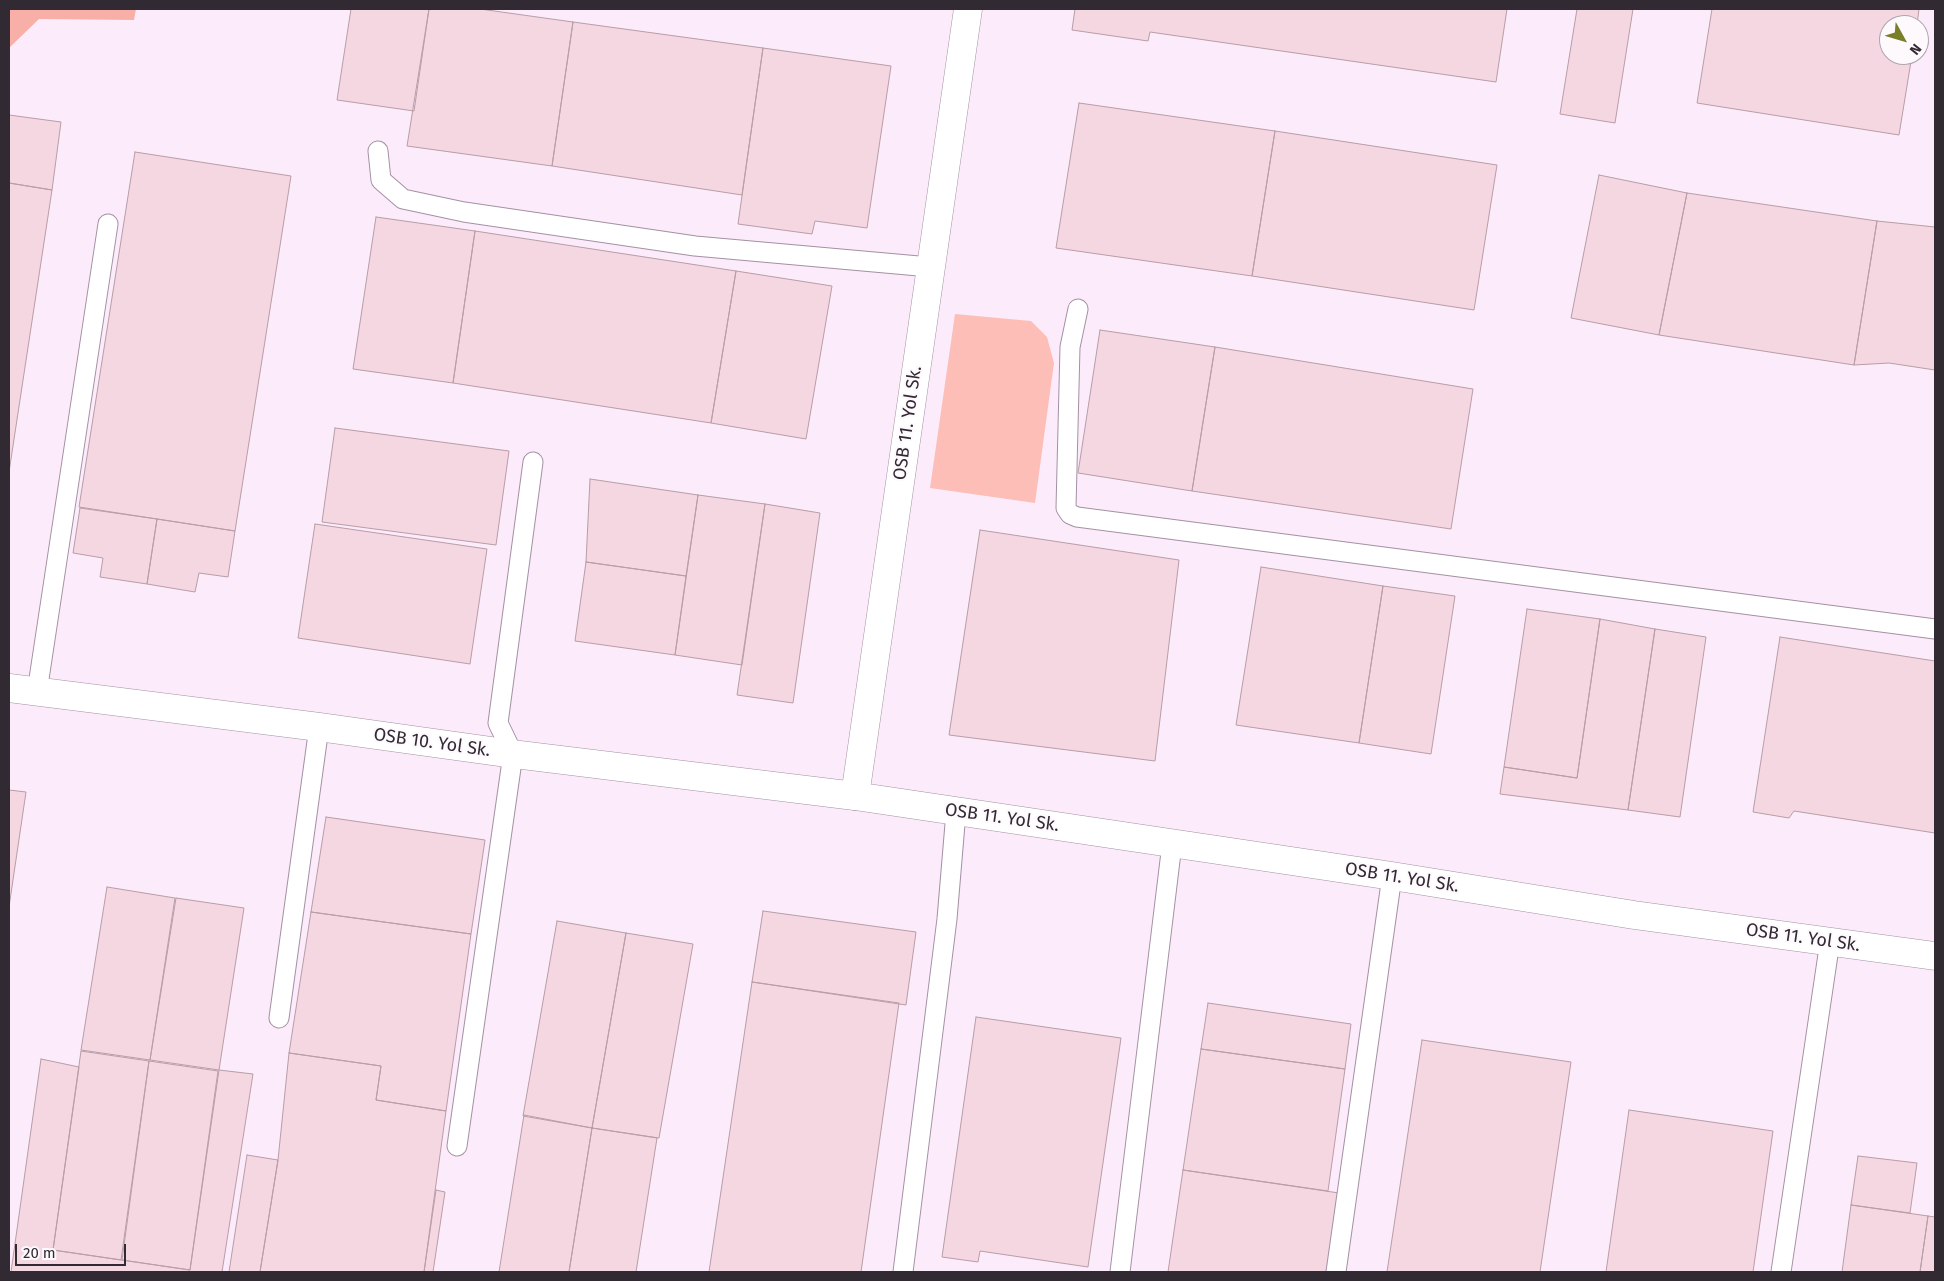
<!DOCTYPE html>
<style>
body{margin:0}
#map{position:relative;width:1944px;height:1281px;overflow:hidden;background:#fdf9fd;font-family:"Fira Sans",sans-serif}
canvas{display:block}
.frame{position:absolute;inset:0;border:10px solid #322a32;pointer-events:none}
.north{position:absolute;left:1879px;top:15px;width:50px;height:50px;box-sizing:border-box;background:#fdf9fd;border:1px solid #aca6ac;border-radius:50%;rotate:129deg;font-size:14px;font-weight:700;line-height:20px;text-align:center;color:#322a32}
.north::after{content:'';display:block;margin:auto;width:18px;height:22px;background:#797e28;clip-path:polygon(50% 0,100% 100%,50% 72%,0 100%)}
.scale{position:absolute;left:15px;top:1244px;width:111px;height:22px;box-sizing:border-box;border:2px solid #322a32;border-top:0;padding-left:6px;font-size:15px;line-height:18px;white-space:nowrap;color:#322a32;-webkit-text-stroke:4px #fdf9fd;paint-order:stroke}
</style>
<div id="map">
<canvas width="1944" height="1281"></canvas>
<div class="frame"></div>
<div class="north">N</div>
<div class="scale">20 m</div>
</div>
<script>
const ctx = document.querySelector('canvas').getContext('2d');
ctx.lineJoin = 'round';
function paint(path, color) {
  ctx.fillStyle = color;
  ctx.fill(path, 'evenodd');
}
function poly(rows) {
  const path = new Path2D();
  for (const r of rows) {
    path.moveTo(r[0], r[1]);
    for (let i = 2; i < r.length; i += 2) path.lineTo(r[i], r[i + 1]);
  }
  return path;
}
function strokePath(path, color, width, dash) {
  ctx.strokeStyle = color;
  ctx.lineWidth = width;
  ctx.lineCap = dash ? 'butt' : 'round';
  ctx.setLineDash(dash || []);
  ctx.stroke(path);
}
function write(font, color, halo, rows, align = 'center') {
  ctx.font = font + ' "Fira Sans",sans-serif';
  ctx.lineWidth = 4;
  ctx.setLineDash([]);
  ctx.textBaseline = 'middle';
  ctx.strokeStyle = halo;
  ctx.fillStyle = color;
  for (const [text, x, y, turn = 0] of rows) {
    ctx.save();
    ctx.translate(x, y);
    ctx.rotate((+turn || 0) * Math.PI / 180);
    ctx.textAlign = isNaN(turn) ? turn : align;
    if (halo) ctx.strokeText(text, 0, 0);
    ctx.fillText(text, 0, 0);
    ctx.restore();
  }
}
paint(poly([
 [9,9,1935,9,1935,1272,9,1272],
 [1889,25,1919,25,1919,55,1889,55]
]), '#fcecfb');
paint(poly([
 [955,314,1031,321,1047,337,1054,363,1035,503,930,488]
]), '#fdbeb8');
paint(poly([
 [9,9,136,9,134,20,39,19,9,48]
]), '#f8afa8');
const building = poly([
 [351,9,429,9,414,111,337,100,351,9],
 [429,9,480,9,573,22,552,166,407,146,429,9],
 [1075,9,1507,9,1496,82,1150,32,1148,41,1072,30,1075,9],
 [1577,9,1633,9,1615,123,1560,114,1577,9],
 [1712,9,1919,9,1917,25,1889,25,1889,55,1912,55,1899,135,1697,103,1712,9],
 [573,22,763,48,742,195,552,166,573,22],
 [763,48,891,66,867,228,815,221,812,234,738,224,763,48],
 [1079,103,1275,131,1252,276,1056,248,1079,103],
 [9,115,61,122,52,190,9,183,9,115],
 [1275,131,1497,165,1474,310,1252,276,1275,131],
 [135,152,291,176,235,531,79,507,135,152],
 [1599,175,1687,193,1659,335,1571,318,1599,175],
 [9,183,52,190,9,472,9,183],
 [1687,193,1877,221,1854,365,1659,335,1687,193],
 [376,217,475,231,453,383,353,369,376,217],
 [1877,221,1935,227,1935,370,1889,363,1854,365,1877,221],
 [475,231,736,271,711,423,453,383,475,231],
 [736,271,832,286,806,439,711,423,736,271],
 [1100,330,1215,347,1192,491,1078,473,1100,330],
 [1215,347,1473,389,1451,529,1192,491,1215,347],
 [335,428,509,451,496,545,322,522,335,428],
 [590,479,698,495,686,576,586,562,590,479],
 [698,495,765,504,742,665,675,655,698,495],
 [765,504,820,513,793,703,737,695,765,504],
 [80,508,157,519,147,584,100,577,103,558,73,553,80,508],
 [157,519,235,531,228,577,199,573,195,592,147,584,157,519],
 [315,524,487,549,470,664,298,638,315,524],
 [980,530,1179,560,1155,761,949,735,980,530],
 [586,562,686,576,675,655,575,641,586,562],
 [1261,567,1383,586,1359,743,1236,725,1261,567],
 [1383,586,1455,596,1431,754,1359,743,1383,586],
 [1527,609,1600,619,1577,778,1504,767,1527,609],
 [1600,619,1655,629,1628,810,1500,794,1504,767,1577,778,1600,619],
 [1655,629,1706,637,1680,817,1628,810,1655,629],
 [1780,637,1935,661,1935,833,1794,811,1789,818,1753,812,1780,637],
 [9,790,26,792,9,907,9,790],
 [326,817,485,840,471,934,311,912,326,817],
 [107,887,175,898,150,1060,81,1050,107,887],
 [176,898,244,908,219,1070,150,1060,176,898],
 [763,911,916,932,906,1005,752,982,763,911],
 [311,912,471,934,446,1111,376,1100,381,1066,289,1053,311,912],
 [557,921,626,933,592,1128,523,1116,557,921],
 [626,933,693,944,659,1138,592,1128,626,933],
 [752,982,899,1003,861,1272,709,1272,752,982],
 [1208,1003,1351,1024,1345,1069,1201,1049,1208,1003],
 [976,1017,1121,1038,1088,1267,980,1251,978,1262,942,1257,976,1017],
 [1422,1040,1571,1062,1540,1272,1387,1272,1422,1040],
 [1201,1049,1345,1069,1328,1191,1183,1170,1201,1049],
 [81,1051,149,1061,121,1260,53,1250,81,1051],
 [289,1053,381,1066,376,1100,446,1111,424,1272,260,1272,278,1160,289,1053],
 [41,1059,79,1067,53,1250,190,1270,219,1070,253,1074,222,1272,11,1272,41,1059],
 [149,1061,218,1071,190,1270,122,1260,149,1061],
 [1629,1110,1773,1131,1753,1272,1606,1272,1629,1110],
 [524,1115,592,1128,569,1272,499,1272,524,1115],
 [592,1128,657,1138,636,1272,569,1272,592,1128],
 [247,1155,278,1160,260,1272,229,1272,247,1155],
 [1858,1156,1917,1163,1910,1213,1851,1205,1858,1156],
 [1183,1170,1339,1193,1328,1272,1168,1272,1183,1170],
 [436,1190,445,1192,433,1272,424,1272,436,1190],
 [1851,1205,1928,1216,1920,1272,1842,1272,1851,1205],
 [1928,1216,1935,1217,1935,1272,1920,1272,1928,1216]
]);
paint(building, '#f4d7e0');
strokePath(building, '#b99da7', 1);
const lane = poly([
 [378,151,381,180,403,199,464,212,695,246,930,267],
 [1078,309,1070,347,1066,508,1070,514,1077,517,1935,629],
 [37,692,108,224],
 [279,1018,319,727],
 [457,1146,513,754,498,723,533,462],
 [903,1272,947,919,956,812],
 [1120,1272,1172,844],
 [1336,1272,1392,876],
 [1781,1272,1830,941]
]);
const street = poly([
 [968,9,855,796,1392,876,1634,915,1935,956]
]);
const secondary = poly([
 [9,688,319,727,513,754,855,796]
]);
strokePath(lane, '#a491a4', 21);
strokePath(street, '#a491a4', 29);
strokePath(secondary, '#a491a4', 29);
strokePath(lane, '#fff', 19);
strokePath(street, '#fff', 28);
strokePath(secondary, '#fff', 28);
write('18px', '#322a32', '#fdf9fd', [
 ["OSB 11. Yol Sk.",908,423,-82],
 ["OSB 10. Yol Sk.",432,743,8],
 ["OSB 11. Yol Sk.",1002,818,8],
 ["OSB 11. Yol Sk.",1402,878,9],
 ["OSB 11. Yol Sk.",1803,938,8]
]);
</script>
